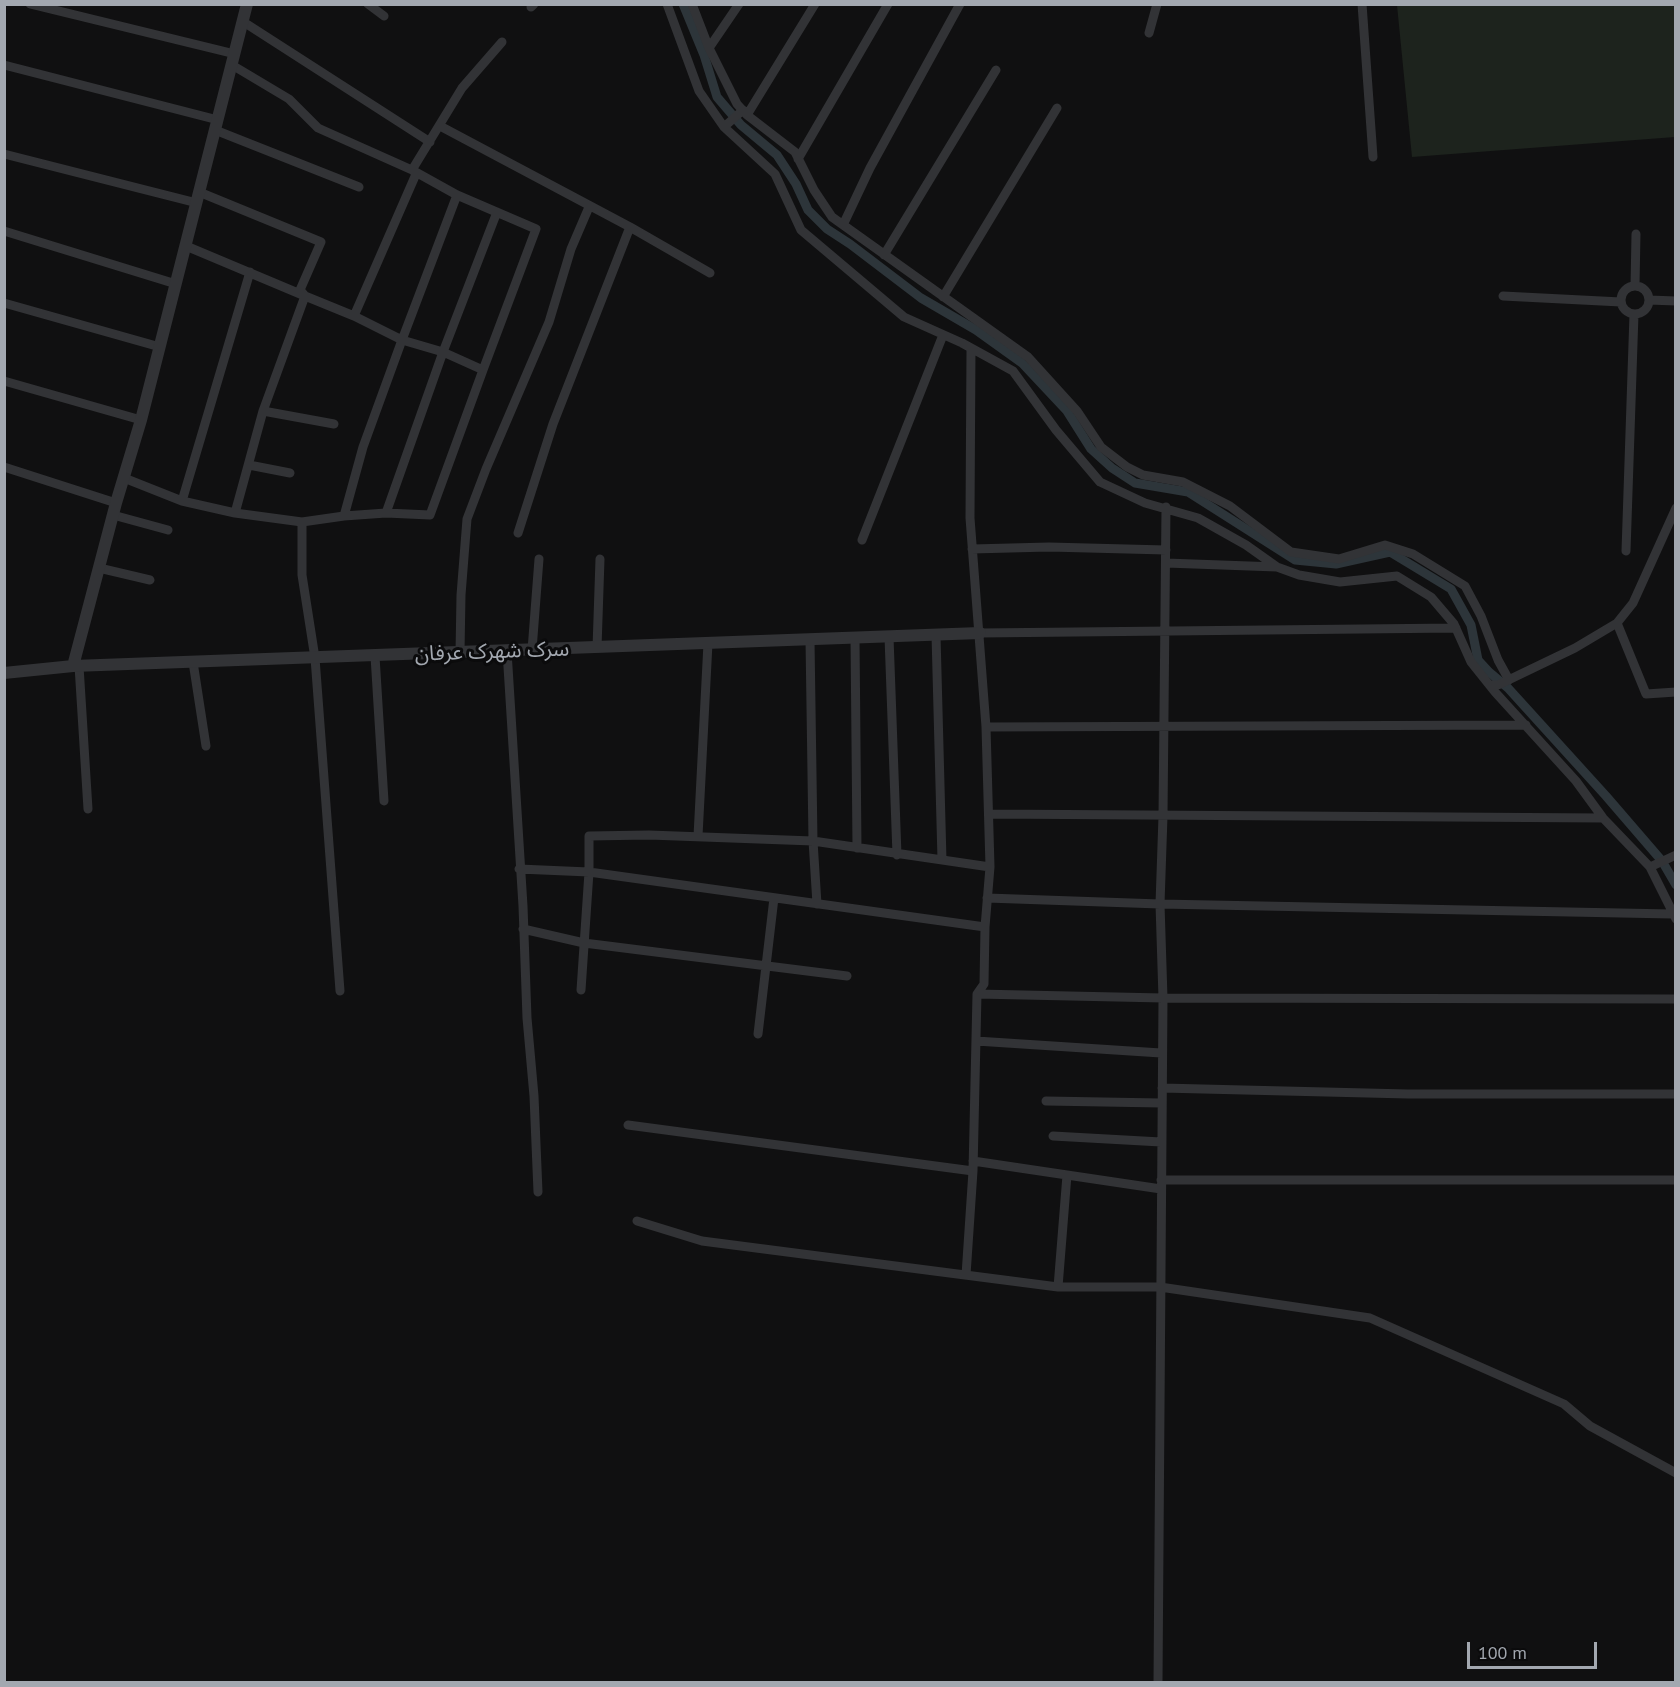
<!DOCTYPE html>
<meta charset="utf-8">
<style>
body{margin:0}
#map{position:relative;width:1680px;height:1687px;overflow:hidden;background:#101011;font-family:"PT Sans",sans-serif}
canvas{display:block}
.frame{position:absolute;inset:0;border:6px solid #a3a8b0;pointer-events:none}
.scale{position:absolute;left:1467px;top:1642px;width:130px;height:27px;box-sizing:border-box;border:3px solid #a3a8b0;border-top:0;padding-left:8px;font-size:18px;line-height:21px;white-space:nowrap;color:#a3a8b0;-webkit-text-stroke:4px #0b0b0c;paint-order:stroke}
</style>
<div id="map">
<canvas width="1680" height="1687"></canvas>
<div class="frame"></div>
<div class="scale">100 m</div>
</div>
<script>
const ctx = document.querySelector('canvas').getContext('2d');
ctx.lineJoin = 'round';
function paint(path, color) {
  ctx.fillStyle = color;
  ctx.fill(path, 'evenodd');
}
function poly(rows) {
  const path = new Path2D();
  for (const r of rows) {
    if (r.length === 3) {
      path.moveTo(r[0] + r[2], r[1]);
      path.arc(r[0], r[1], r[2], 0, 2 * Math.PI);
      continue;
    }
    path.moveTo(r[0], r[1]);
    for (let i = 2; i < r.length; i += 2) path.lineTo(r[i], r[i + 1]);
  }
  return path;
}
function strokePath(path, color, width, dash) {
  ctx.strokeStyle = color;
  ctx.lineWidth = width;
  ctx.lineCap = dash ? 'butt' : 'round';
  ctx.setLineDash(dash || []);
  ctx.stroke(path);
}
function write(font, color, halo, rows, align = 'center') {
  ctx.font = font + ' "PT Sans","Noto Sans Arabic",sans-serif';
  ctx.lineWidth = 6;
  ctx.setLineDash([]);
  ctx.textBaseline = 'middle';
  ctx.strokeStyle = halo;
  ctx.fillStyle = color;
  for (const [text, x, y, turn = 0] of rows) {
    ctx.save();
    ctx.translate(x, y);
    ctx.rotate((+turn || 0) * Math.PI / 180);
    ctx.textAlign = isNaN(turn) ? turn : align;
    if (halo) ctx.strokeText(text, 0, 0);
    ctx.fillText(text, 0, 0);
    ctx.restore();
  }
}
paint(poly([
 [1397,5,1675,5,1675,137,1412,157]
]), '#1d231d');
strokePath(poly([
 [683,4,704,55,717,97,741,125,777,155,796,184,808,210,827,229,850,244,921,298,976,330,1022,363,1067,411,1091,449,1112,468,1135,483,1188,492,1295,560,1336,564,1390,552,1451,589,1471,625,1478,660,1489,672,1508,688,1606,796,1662,861,1676,885]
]), '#2d353a', 9);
strokePath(poly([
 [30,4,235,54],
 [368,4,384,16],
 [667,4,699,91,724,127,775,174,801,230,904,317,962,343,1013,371,1056,430,1100,482,1145,503,1198,518,1246,545,1277,567,1299,575,1340,582,1397,576,1431,597,1454,624,1471,662,1495,692,1576,781,1603,818,1650,867,1676,919],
 [692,4,709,48,737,104,747,115,795,152,814,190,832,217,1028,357,1077,411,1101,447,1127,467,1143,475,1183,482,1230,506,1291,552,1339,559,1385,545,1413,554,1465,586,1481,616,1498,660,1509,680],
 [1362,4,1373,157],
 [531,7,534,4],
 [242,21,430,142],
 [1149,33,1157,4],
 [709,48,739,4],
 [4,65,218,120],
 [232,65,289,99,318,128,412,170,457,195,536,229,483,370],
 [747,115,815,4],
 [440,126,630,227,710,273],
 [724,127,743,110],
 [215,130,359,187],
 [4,154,197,203],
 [798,159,888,4],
 [412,170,462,88,502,42],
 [199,192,321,242,300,290,305,296,354,316,402,340,363,447,344,516,302,522,235,513],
 [843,225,870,168,960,4],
 [4,231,176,284],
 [884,255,996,70],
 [1635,286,1636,234],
 [1635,300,14],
 [1503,296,1621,302],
 [943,297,1057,108],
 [1649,300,1676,301],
 [4,303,160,347],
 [354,316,416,174],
 [4,381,141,420],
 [263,411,334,424],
 [249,465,290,473],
 [4,467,116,503],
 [124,478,182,501,235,513,263,411,305,296,186,246],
 [182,501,250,272],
 [386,513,430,515,483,370,443,352,497,212],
 [113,515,168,530],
 [344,516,386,513,443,352,402,340,457,195],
 [302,522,302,575,315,658,340,991],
 [518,533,553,424,630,227],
 [862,540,943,335],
 [972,549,1049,547,1166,550],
 [1626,551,1634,314],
 [1166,563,1277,567],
 [99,568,150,580],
 [1617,623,1646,694,1676,692],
 [980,633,1456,628],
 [936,635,942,860],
 [889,637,897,855],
 [855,638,857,848],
 [810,640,813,841,817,904],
 [597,648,600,559],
 [532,650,539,559],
 [507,651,523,906,527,1018,534,1096,538,1192],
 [460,653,461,595,467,519,486,469,549,322,571,249,589,207],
 [375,656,384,801],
 [193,662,206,746],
 [79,666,88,809],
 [1490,685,1498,685,1575,648,1617,623,1633,603,1676,508],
 [986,727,1526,725],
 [989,814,1603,818],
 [698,836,708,643],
 [1650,867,1676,855],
 [519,869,589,872,985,927],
 [987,898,1160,904,1672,914],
 [523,929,584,943,847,976],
 [581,990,589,872,589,836,649,835,813,841,990,867],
 [977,994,1163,998,1676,999],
 [758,1034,774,898],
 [976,1041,1161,1053],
 [1162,1088,1408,1094,1676,1094],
 [1046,1101,1161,1103],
 [628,1125,973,1171],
 [1053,1136,1161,1142],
 [973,1161,1161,1189],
 [1161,1180,1676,1180],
 [637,1221,702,1241,1058,1287,1160,1287,1370,1318,1564,1404,1590,1426,1676,1473],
 [966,1275,973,1171,977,994,984,984,985,927,990,867,986,727,970,518,971,348],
 [1058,1287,1067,1175],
 [1158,1682,1163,998,1160,904,1163,816,1166,507]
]), '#323336', 9);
strokePath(poly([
 [73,666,116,503,141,420,247,4],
 [4,673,73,666,980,633]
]), '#323336', 12);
write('21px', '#a3a8b0', '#0b0b0c', [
 ["سرک شهرک عرفان",492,652,-2]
]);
</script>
